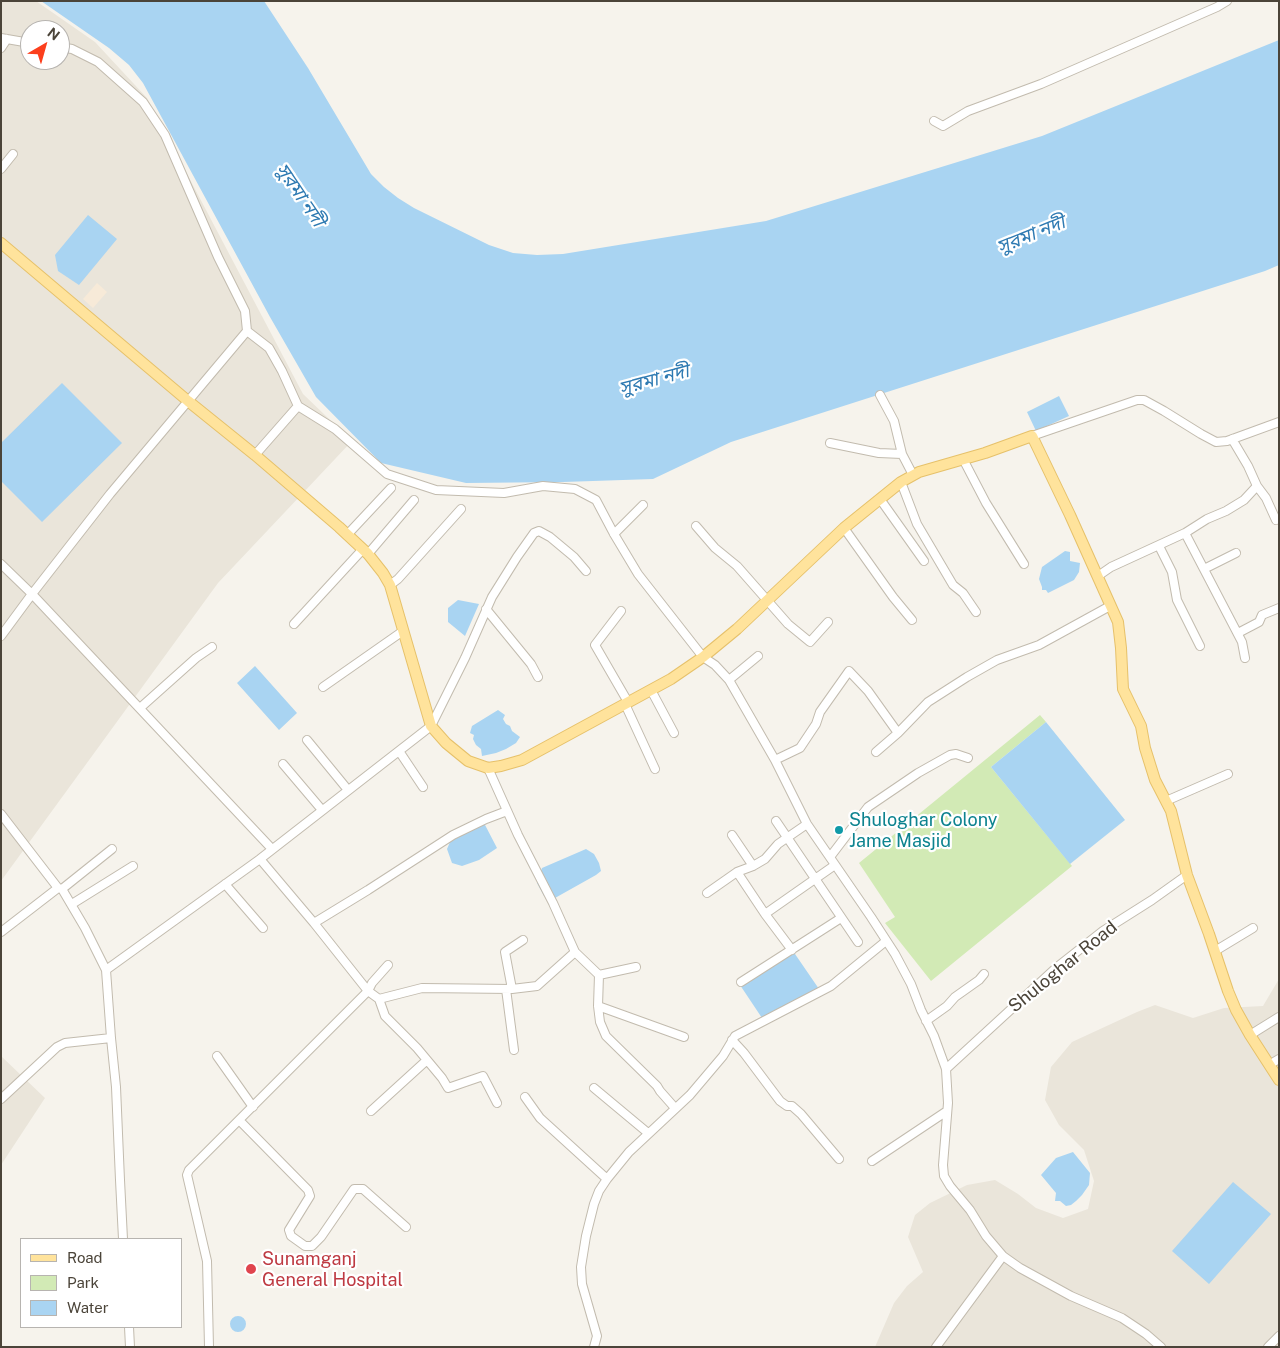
<!DOCTYPE html>
<meta charset="utf-8">
<style>
body{margin:0}
#map{position:relative;width:1280px;height:1348px;overflow:hidden;background:#f6f3ec;font-family:"Public Sans",sans-serif}
canvas{display:block}
.frame{position:absolute;inset:0;border:2px solid #4b4439;pointer-events:none}
.legend{position:absolute;left:20px;top:1238px;width:162px;height:90px;box-sizing:border-box;background:#fff;border:1px solid #b7b4b0;margin:0;padding:6px 9px;list-style:none;font-size:15px;color:#4b4439}
.legend li{display:flex;align-items:center;gap:10px;height:25px}
.legend b{width:25px;border:1px solid #b7b4b0}
.north{position:absolute;left:20px;top:20px;width:50px;height:50px;box-sizing:border-box;background:#fff;border:1px solid #b7b4b0;border-radius:50%;rotate:38deg;font-size:14px;font-weight:700;line-height:20px;text-align:center;color:#4b4439}
.north::after{content:'';display:block;margin:auto;width:18px;height:22px;background:#fc3f1d;clip-path:polygon(50% 0,100% 100%,50% 72%,0 100%)}
</style>
<div id="map">
<canvas width="1280" height="1348"></canvas>
<div class="frame"></div>
<ul class="legend">
<li><b style="height:6px;background:#ffe39c"></b>Road</li>
<li><b style="height:14px;background:#d2eab5"></b>Park</li>
<li><b style="height:14px;background:#a9d4f2"></b>Water</li>
</ul>
<div class="north">N</div>
</div>
<script>
const ctx = document.querySelector('canvas').getContext('2d');
ctx.lineJoin = 'round';
function paint(path, color) {
  ctx.fillStyle = color;
  ctx.fill(path, 'evenodd');
}
function poly(rows) {
  const path = new Path2D();
  for (const r of rows) {
    if (r.length === 3) {
      path.moveTo(r[0] + r[2], r[1]);
      path.arc(r[0], r[1], r[2], 0, 2 * Math.PI);
      continue;
    }
    path.moveTo(r[0], r[1]);
    for (let i = 2; i < r.length; i += 2) path.lineTo(r[i], r[i + 1]);
  }
  return path;
}
function strokePath(path, color, width, dash) {
  ctx.strokeStyle = color;
  ctx.lineWidth = width;
  ctx.lineCap = dash ? 'butt' : 'round';
  ctx.setLineDash(dash || []);
  ctx.stroke(path);
}
function write(font, color, halo, rows, align = 'center') {
  ctx.font = font + ' "Public Sans","Noto Sans Bengali",sans-serif';
  ctx.lineWidth = 4.5;
  ctx.setLineDash([]);
  ctx.textBaseline = 'middle';
  ctx.strokeStyle = halo;
  ctx.fillStyle = color;
  for (const [text, x, y, turn = 0] of rows) {
    ctx.save();
    ctx.translate(x, y);
    ctx.rotate((+turn || 0) * Math.PI / 180);
    ctx.textAlign = isNaN(turn) ? turn : align;
    if (halo) ctx.strokeText(text, 0, 0);
    ctx.fillText(text, 0, 0);
    ctx.restore();
  }
}
paint(poly([
 [1,1,36,1,95,42,147,98,303,394,352,441,218,583,1,881],
 [30,30,60,30,60,60,30,60],
 [1279,979,1279,1347,875,1347,894,1303,907,1286,923,1272,908,1237,915,1215,930,1203,967,1185,995,1180,1018,1194,1036,1208,1063,1218,1088,1209,1094,1181,1084,1150,1059,1125,1045,1100,1051,1067,1072,1042,1137,1012,1155,1005,1193,1018,1224,1008,1263,1006],
 [1,1056,45,1098,1,1165]
]), '#eae5da');
paint(poly([
 [97,283,107,292,93,308,83,299]
]), '#f7ead8');
paint(poly([
 [1040,715,1046,722,991,767,1072,866,931,981,885,923,895,917,859,863]
]), '#d2eab5');
paint(poly([
 [41,1,264,1,308,68,371,174,384,187,398,198,414,208,489,245,513,253,537,255,563,254,766,221,1042,136,1279,40,1279,265,1265,271,731,442,653,479,563,482,466,483,381,463,316,397,270,317,143,83,129,65,109,48],
 [88,215,117,239,79,285,58,271,55,255],
 [62,383,122,443,42,522,1,481,1,443],
 [1059,396,1069,416,1036,431,1027,412],
 [1065,551,1070,552,1070,561,1080,563,1079,572,1074,580,1048,593,1046,590,1042,590,1042,587,1039,579,1042,567],
 [458,600,479,604,465,636,448,622,448,608],
 [255,666,297,713,279,730,237,683],
 [498,710,505,715,503,719,506,724,510,726,512,731,520,737,516,743,506,749,496,753,482,756,481,749,476,745,473,739,474,735,470,733,472,726],
 [1046,722,1125,820,1070,864,991,767],
 [484,823,497,848,479,860,462,866,452,863,447,849,450,842],
 [586,849,594,854,599,863,601,871,596,875,555,898,544,896,537,883,542,868],
 [790,952,795,954,819,989,762,1018,740,985],
 [1073,1152,1090,1173,1089,1185,1082,1195,1076,1201,1071,1205,1066,1206,1060,1201,1055,1201,1056,1193,1041,1175,1056,1158],
 [1233,1182,1271,1214,1209,1284,1172,1251],
 [238,1324,8]
]), '#a9d4f2');
const minor = poly([
 [1,38,30,43],
 [60,47,72,49,98,62,143,102,165,135,218,257,245,311,247,331,269,348,282,371,298,406,335,429,387,474,436,490,504,493,543,486,575,489,596,500,614,534,638,574,703,657,715,665,729,680,775,760,807,824,871,917,895,954,911,984,921,1010,934,1036,946,1069,948,1103,943,1165,944,1176,950,1186,970,1210,986,1236,1003,1256,1020,1268,1071,1296,1122,1318,1146,1334,1161,1347],
 [1,48,7,39],
 [934,121,943,126,968,111,1041,84,1217,7,1227,1],
 [1,169,13,154],
 [880,395,894,421,902,454,913,475],
 [1032,436,1137,400,1144,400,1164,411,1201,434,1216,442,1227,441,1279,422],
 [1232,439,1248,466,1257,486,1266,498,1276,520],
 [830,443,879,453,902,454],
 [255,455,298,406],
 [963,459,986,503,1024,564],
 [901,482,917,524,953,585,963,593,976,612],
 [880,499,924,561],
 [696,526,715,548,737,566,788,624,810,642,828,622],
 [844,528,893,597,912,620],
 [1185,533,1207,519,1226,511,1244,500,1257,486],
 [614,534,643,505],
 [347,535,391,488],
 [1159,546,1172,572,1177,600,1200,646],
 [368,554,414,500],
 [1,564,32,594,272,849],
 [1204,569,1236,553],
 [1098,576,1111,567,1185,533,1242,642,1245,658],
 [390,585,398,579,461,509],
 [486,609,531,664,538,677],
 [621,611,595,645,628,702],
 [294,624,363,549],
 [1238,633,1259,622,1262,615,1279,608],
 [1,636,32,594,110,494,247,331],
 [729,680,758,656],
 [323,687,403,631],
 [651,690,674,733],
 [625,704,655,769],
 [140,708,196,658,212,647],
 [307,740,348,790],
 [399,751,423,787],
 [876,752,898,733,928,702,967,677,997,660,1039,645,1110,606],
 [775,760,800,748,816,724,820,712,849,671,868,691,898,733],
 [283,764,322,810],
 [488,768,518,835,553,903,575,952,599,975,636,967],
 [1166,801,1228,774],
 [1,814,58,888,62,889,85,928,106,970,111,1038,116,1087,120,1180,123,1239],
 [776,821,858,942],
 [732,835,753,866],
 [830,857,868,807,918,773,950,755,956,754,968,758],
 [260,859,314,923,368,991,379,999,385,1016,417,1048,442,1078,448,1088,483,1076,497,1103],
 [737,872,765,914,792,950],
 [225,884,263,928],
 [62,889,112,849],
 [707,893,737,872,753,866,765,859,778,844,807,824],
 [72,904,133,866],
 [765,914,835,865],
 [314,923,368,890,453,835,486,819,507,811],
 [1,932,58,888],
 [1215,951,1253,928],
 [106,970,260,859,431,726,465,658,492,597,517,557,534,533,539,531,550,537,574,557,586,571],
 [599,975,598,1006,600,1022,606,1036,657,1086,660,1091,675,1108],
 [741,982,841,918],
 [506,989,514,1050],
 [512,989,505,952,523,940],
 [379,999,422,988,512,989,537,986,575,952],
 [598,1006,684,1037],
 [926,1021,947,1006,955,997,979,980,984,974],
 [1250,1035,1279,1017],
 [732,1040,744,1053,780,1101,787,1106,792,1106,801,1114,839,1159],
 [217,1056,253,1107],
 [1269,1065,1279,1059],
 [946,1069,1056,968,1103,931,1152,900,1187,875],
 [594,1088,648,1133],
 [525,1097,540,1118,607,1179],
 [1,1099,57,1047,65,1043,111,1038],
 [371,1111,427,1060],
 [239,1120,308,1190,310,1196,289,1230,291,1236,305,1246,312,1246,321,1237,354,1189,363,1189,406,1227],
 [872,1161,947,1111],
 [129,1327,130,1347],
 [209,1347,207,1261,187,1175,189,1170,368,991,372,983,388,965],
 [594,1347,597,1336,582,1284,581,1267,586,1236,594,1204,599,1191,607,1179,629,1152,690,1095,723,1056,735,1036,831,986,886,941],
 [936,1347,1003,1256],
 [1268,1347,1279,1336]
]);
const major = poly([
 [1,243,188,401,255,455,339,527,368,554,383,573,390,585,431,726,446,743,468,761,488,768,501,766,522,760,671,679,703,657,737,629,844,528,901,482,919,472,985,453,1032,436,1070,515,1118,622,1121,648,1123,689,1141,726,1145,748,1155,780,1171,811,1187,875,1209,934,1228,991,1236,1010,1250,1035,1279,1080]
]);
strokePath(minor, '#c2bbae', 10);
strokePath(major, '#e6c16a', 12);
strokePath(minor, '#fff', 8);
strokePath(major, '#ffe39c', 10);
for (const [x, y, r, color] of [
 [839,830,5,"#0f9aa8"],
 [251,1269,6,"#e0444e"]
]) {
  const dot = new Path2D();
  dot.arc(x, y, r, 0, 2 * Math.PI);
  ctx.fillStyle = color;
  ctx.fill(dot);
  strokePath(dot, '#fff', 2);
}
write('18px', '#0d838f', '#fff', [
 ["Shuloghar Colony",849,820],
 ["Jame Masjid",849,841]
], 'left');
write('18px', '#4b4439', '#fff', [
 ["Shuloghar Road",1063,967,-39]
]);
write('18px', '#be3a42', '#fff', [
 ["Sunamganj",262,1259],
 ["General Hospital",262,1280]
], 'left');
write('italic 19px', '#2e7ab2', '#fff', [
 ["সুরমা নদী",300,195,56],
 ["সুরমা নদী",1031,235,-22],
 ["সুরমা নদী",654,380,-15]
]);
</script>
